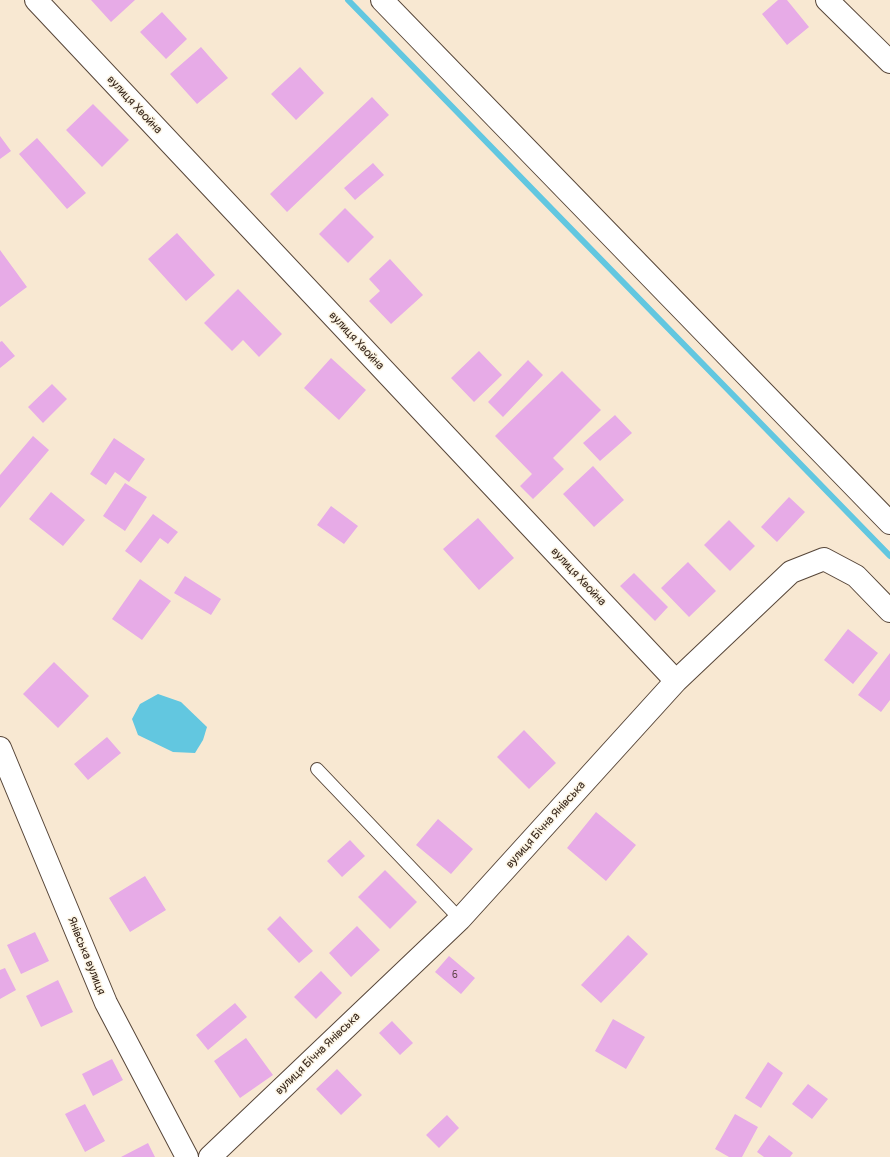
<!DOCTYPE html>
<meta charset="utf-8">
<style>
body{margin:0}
canvas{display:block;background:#f8e8d2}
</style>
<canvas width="890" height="1157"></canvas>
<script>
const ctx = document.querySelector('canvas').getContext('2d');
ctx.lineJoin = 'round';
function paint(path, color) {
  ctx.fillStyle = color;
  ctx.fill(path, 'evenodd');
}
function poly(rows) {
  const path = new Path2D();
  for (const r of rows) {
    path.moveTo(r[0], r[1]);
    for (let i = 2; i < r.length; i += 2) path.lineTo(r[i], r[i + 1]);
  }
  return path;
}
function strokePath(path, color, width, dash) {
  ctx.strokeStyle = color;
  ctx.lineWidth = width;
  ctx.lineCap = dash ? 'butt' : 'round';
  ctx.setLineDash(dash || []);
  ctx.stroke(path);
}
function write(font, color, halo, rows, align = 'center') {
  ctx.font = font + ' Pangolin,sans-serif';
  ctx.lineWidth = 3;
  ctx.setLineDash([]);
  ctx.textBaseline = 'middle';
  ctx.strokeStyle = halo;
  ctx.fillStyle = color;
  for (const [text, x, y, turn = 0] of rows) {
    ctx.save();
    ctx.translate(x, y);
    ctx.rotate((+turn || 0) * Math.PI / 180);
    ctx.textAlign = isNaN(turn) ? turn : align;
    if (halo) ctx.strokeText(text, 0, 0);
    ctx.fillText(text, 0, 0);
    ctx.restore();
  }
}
paint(poly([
 [158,694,181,702,207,727,203,740,195,753,173,752,138,735,132,719,140,704]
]), '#62c7e0');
strokePath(poly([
 [348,0,890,556]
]), '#62c7e0', 6);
paint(poly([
 [91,0,135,0,111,22],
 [778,0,787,0,809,27,787,45,762,14],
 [162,12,187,39,166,59,140,32],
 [201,47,228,78,197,104,170,74],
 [300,67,324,93,296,120,271,94],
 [372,97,389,115,287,212,270,194],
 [93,104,129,140,102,167,66,130],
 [0,136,11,151,0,159],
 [37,138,86,193,67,209,19,154],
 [373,163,384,175,355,200,344,188],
 [345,208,374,237,348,263,319,234],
 [177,233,215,275,186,301,148,259],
 [0,250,27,287,0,307],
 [390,259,423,295,391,324,369,301,380,291,369,279],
 [238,289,282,334,259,357,243,340,232,351,204,323],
 [2,341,15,356,0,368,0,342],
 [479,351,502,375,474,402,451,378],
 [331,358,366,390,339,420,304,388],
 [528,360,543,375,503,417,488,402],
 [562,371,601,410,553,458,564,469,533,499,520,486,532,474,495,436],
 [52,384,67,399,43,423,28,407],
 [615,415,632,433,600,461,583,443],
 [33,436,49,450,0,508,0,475],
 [114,438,145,459,129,482,115,472,106,485,90,474],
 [593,466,624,500,594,527,563,494],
 [125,483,147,497,125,531,103,516],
 [51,492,85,520,63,546,29,519],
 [789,497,805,512,777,542,761,527],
 [331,506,358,526,344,544,317,525],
 [153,514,178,532,168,544,160,538,141,563,125,551],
 [478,518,514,558,479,590,443,549],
 [729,520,755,546,730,571,704,545],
 [688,562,716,591,689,617,661,588],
 [634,573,668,607,655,621,620,586],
 [185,576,221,599,211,615,174,593],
 [140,579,171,601,142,640,112,619],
 [848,629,878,653,853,684,824,660],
 [890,653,890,700,881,712,858,695],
 [54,662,89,696,58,728,23,694],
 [524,730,556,763,529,789,497,757],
 [107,737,121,753,88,780,74,764],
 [596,812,636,845,606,881,567,848],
 [438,819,473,849,451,874,416,845],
 [350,840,365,856,342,877,327,861],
 [385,870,417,902,390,929,358,897],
 [145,876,166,910,130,932,109,898],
 [280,916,313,951,299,963,267,929],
 [357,926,380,950,351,977,329,953],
 [35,932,49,961,21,974,7,945],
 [628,935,648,954,601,1003,581,985],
 [449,956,475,978,461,994,435,972],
 [5,968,16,990,0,999,0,970],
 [321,971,342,993,316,1019,294,997],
 [58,980,73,1012,41,1027,26,996],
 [235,1003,247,1017,208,1050,196,1035],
 [613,1019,645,1037,626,1069,595,1051],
 [392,1021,413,1043,400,1055,379,1033],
 [246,1038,273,1075,240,1098,214,1061],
 [112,1059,123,1080,93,1096,82,1074],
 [768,1062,783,1073,761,1108,745,1098],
 [337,1069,362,1095,341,1115,316,1089],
 [808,1084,828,1099,812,1119,792,1104],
 [85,1104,105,1141,85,1152,65,1114],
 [735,1114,758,1127,742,1157,729,1157,715,1149],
 [447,1115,459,1128,439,1148,426,1135],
 [769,1135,793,1153,790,1157,764,1157,757,1152],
 [148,1143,155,1157,121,1157]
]), '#e7abe7');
const service = poly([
 [317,769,460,919]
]);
const minor = poly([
 [36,0,676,681],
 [382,0,890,523],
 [827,0,890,62],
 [0,748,106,1003,187,1157],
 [210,1157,460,919,676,681,791,572,824,559,856,576,890,611]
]);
strokePath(service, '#574639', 14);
strokePath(minor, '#574639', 24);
strokePath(service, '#fff', 12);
strokePath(minor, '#fff', 22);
write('10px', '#664a50', null, [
 ["6",455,975]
]);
write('12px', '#3b2a1e', '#fcf5e5', [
 ["вулиця Хвойна",134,105,47],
 ["вулиця Хвойна",356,341,47],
 ["вулиця Хвойна",578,577,47],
 ["вулиця Бічна Янівська",546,825,-48],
 ["Янівська вулиця",86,956,68],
 ["вулиця Бічна Янівська",318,1054,-44]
]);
</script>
